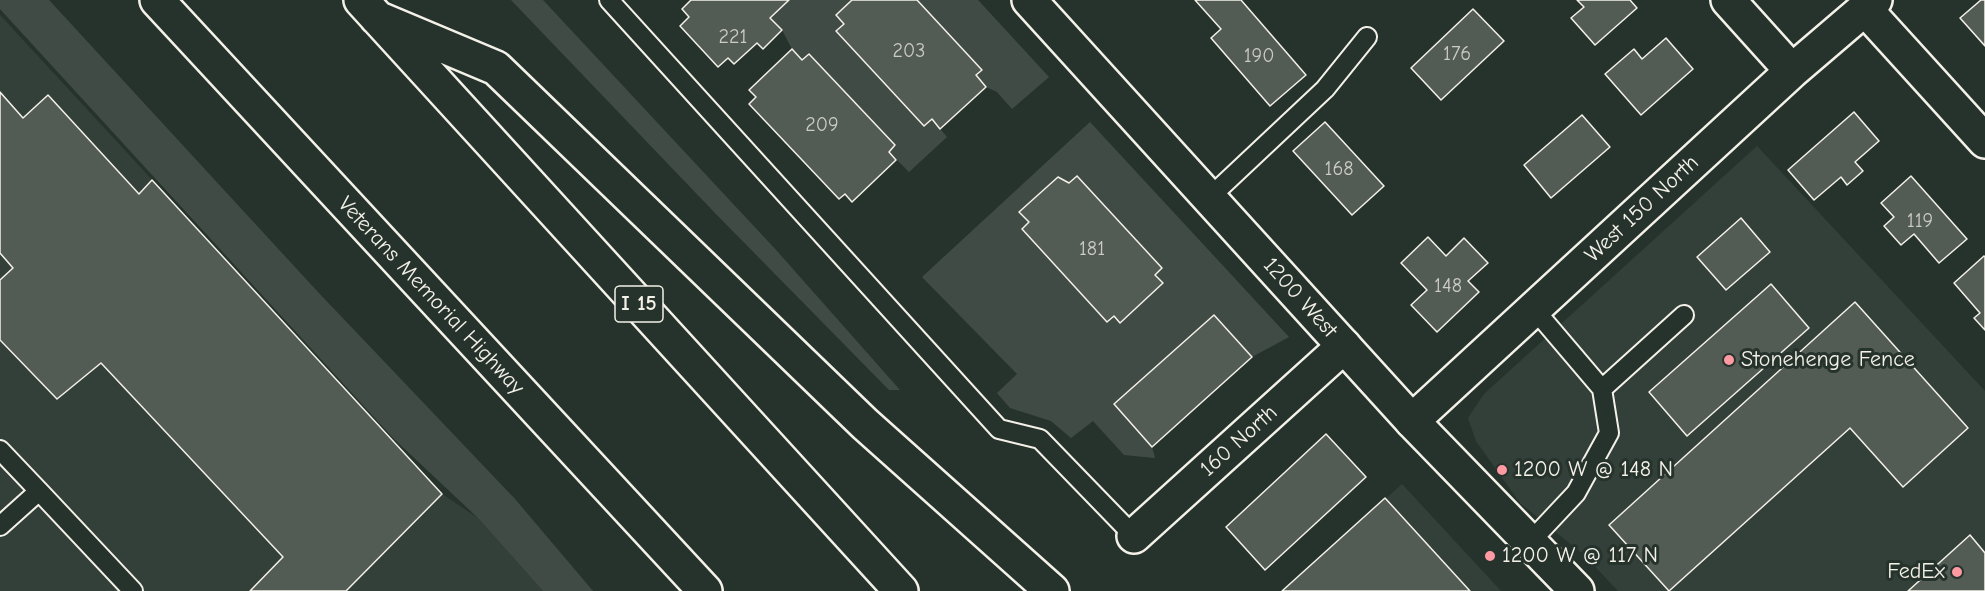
<!DOCTYPE html>
<style>
body{margin:0}
canvas{display:block;background:#26332d}
</style>
<canvas width="1985" height="591"></canvas>
<script>
const ctx = document.querySelector('canvas').getContext('2d');
ctx.lineJoin = 'round';
function paint(path, color) {
  ctx.fillStyle = color;
  ctx.fill(path, 'evenodd');
}
function poly(rows) {
  const path = new Path2D();
  for (const r of rows) {
    path.moveTo(r[0], r[1]);
    for (let i = 2; i < r.length; i += 2) path.lineTo(r[i], r[i + 1]);
  }
  return path;
}
function strokePath(path, color, width, dash) {
  ctx.strokeStyle = color;
  ctx.lineWidth = width;
  ctx.lineCap = dash ? 'butt' : 'round';
  ctx.setLineDash(dash || []);
  ctx.stroke(path);
}
function write(font, color, halo, rows, align = 'center') {
  ctx.font = font + ' "Comic Neue",sans-serif';
  ctx.lineWidth = 6;
  ctx.setLineDash([]);
  ctx.textBaseline = 'middle';
  ctx.strokeStyle = halo;
  ctx.fillStyle = color;
  for (const [text, x, y, turn = 0] of rows) {
    ctx.save();
    ctx.translate(x, y);
    ctx.rotate((+turn || 0) * Math.PI / 180);
    ctx.textAlign = isNaN(turn) ? turn : align;
    if (halo) ctx.strokeText(text, 0, 0);
    ctx.fillText(text, 0, 0);
    ctx.restore();
  }
}
paint(poly([
 [0,15,442,494,478,518,543,591,0,591],
 [1757,146,1985,391,1985,591,1618,591,1584,555,1520,503,1476,441,1468,418,1484,394],
 [1402,484,1501,591,1285,591]
]), '#333f39');
paint(poly([
 [0,0,49,0,317,291,515,499,593,591,543,591,478,518,394,439,0,9],
 [511,0,543,0,777,251,900,390,889,390,715,213],
 [789,0,852,0,836,15,844,24,836,32,924,126,932,119,947,137,909,172,889,152,895,145,809,54,802,60,792,49,782,30,770,18],
 [917,0,978,0,1049,77,1012,109,997,92,986,87,976,75,982,70],
 [1090,122,1289,337,1252,357,1214,315,1115,404,1152,447,1155,458,1124,455,1093,421,1071,438,1051,421,1010,408,997,393,1017,374,922,277]
]), '#414b45');
const building = poly([
 [691,0,789,0,770,18,782,30,763,49,757,43,734,64,728,58,718,67,680,26,689,17,682,9,691,0],
 [852,0,917,0,982,70,976,75,986,87,940,129,932,119,924,126,836,31,844,24,836,15,852,0],
 [1195,0,1241,0,1306,75,1270,106,1211,38,1221,29,1195,0],
 [1577,0,1630,0,1637,8,1595,45,1571,18,1584,7,1577,0],
 [1981,0,1985,0,1985,46,1960,18,1981,0],
 [1473,9,1504,41,1441,100,1411,68,1473,9],
 [1666,38,1693,69,1641,115,1605,74,1634,49,1642,59,1666,38],
 [792,49,802,60,809,54,895,145,889,152,896,160,852,202,845,194,839,199,749,104,756,97,749,90,792,49],
 [0,92,23,118,48,95,139,194,152,180,442,494,346,591,250,591,283,557,101,363,57,399,0,340,0,280,13,268,0,253,0,92],
 [1854,112,1879,141,1855,162,1863,171,1847,185,1841,177,1814,200,1788,170,1854,112],
 [1582,115,1610,147,1551,198,1524,165,1582,115],
 [1325,122,1384,186,1352,215,1293,151,1325,122],
 [1077,176,1162,268,1155,275,1163,283,1120,323,1114,316,1107,322,1022,229,1029,222,1019,212,1058,177,1069,183,1077,176],
 [1911,176,1967,239,1939,263,1914,234,1901,245,1884,226,1894,217,1881,203,1911,176],
 [1741,218,1770,252,1726,290,1697,257,1741,218],
 [1428,237,1446,256,1464,238,1488,263,1468,281,1479,292,1437,332,1411,305,1427,290,1401,263,1428,237],
 [1984,256,1985,257,1985,330,1974,318,1980,313,1954,283,1984,256],
 [1771,284,1809,328,1687,436,1649,392,1771,284],
 [1855,302,1968,428,1903,487,1850,428,1669,591,1609,525,1855,302],
 [1214,315,1252,357,1152,447,1114,404,1214,315],
 [1326,434,1366,477,1265,570,1226,527,1326,434],
 [1385,498,1470,591,1282,591,1385,498],
 [1970,535,1985,553,1985,591,1908,591,1970,535]
]);
paint(building, '#525c55');
strokePath(building, '#f4f1e8', 1.5);
const lane = poly([
 [609,0,999,429,1040,439,1134,536],
 [1209,198,1325,89,1367,37],
 [1602,389,1684,315],
 [0,450,39,491,0,526],
 [39,491,133,591],
 [1530,542,1576,493,1609,433,1602,389,1534,309]
]);
const street = poly([
 [1728,0,1792,71],
 [1865,9,1985,141],
 [1412,421,1792,71,1875,0],
 [1134,536,1344,346]
]);
const secondary = poly([
 [1029,0,1412,421,1577,591]
]);
const highway = poly([
 [157,0,705,591],
 [361,0,901,591],
 [377,18,496,68,865,424,1052,591]
]);
strokePath(lane, '#f4f1e8', 22);
strokePath(street, '#f4f1e8', 38);
strokePath(secondary, '#f4f1e8', 38);
strokePath(highway, '#f4f1e8', 38);
strokePath(lane, '#26332d', 18);
strokePath(street, '#26332d', 33);
strokePath(secondary, '#26332d', 33);
strokePath(highway, '#26332d', 33);
for (const [x, y, r, color] of [
 [1729,360,6,"#ff9aa2"],
 [1502,470,6,"#ff9aa2"],
 [1490,556,6,"#ff9aa2"],
 [1957,572,6,"#ff9aa2"]
]) {
  const dot = new Path2D();
  dot.arc(x, y, r, 0, 2 * Math.PI);
  ctx.fillStyle = color;
  ctx.fill(dot);
  strokePath(dot, '#26332d', 2);
}
write('20px', '#ccccc3', null, [
 ["221",733,37],
 ["203",909,51],
 ["176",1457,54],
 ["190",1259,56],
 ["209",822,125],
 ["168",1339,169],
 ["119",1920,221],
 ["181",1092,249],
 ["148",1448,286]
]);
for (const [x, y, w] of [
 [639,304,48]
]) {
  const box = new Path2D();
  box.roundRect(x - w / 2, y - 18, w, 36, 4.5);
  ctx.fillStyle = '#26332d';
  ctx.fill(box);
  strokePath(box, '#f4f1e8', 1.5);
}
write('bold 21px', '#f4f1e8', null, [
 ["I 15",639,304]
]);
write('22px', '#f4f1e8', '#26332d', [
 ["West 150 North",1642,209,-43],
 ["Veterans Memorial Highway",431,296,47],
 ["1200 West",1300,298,48],
 ["160 North",1239,441,-42]
]);
write('22px', '#f4f1e8', '#26332d', [
 ["Stonehenge Fence",1741,360],
 ["1200 W @ 148 N",1514,470],
 ["1200 W @ 117 N",1502,556],
 ["FedEx",1945,572,"right"]
], 'left');
</script>
